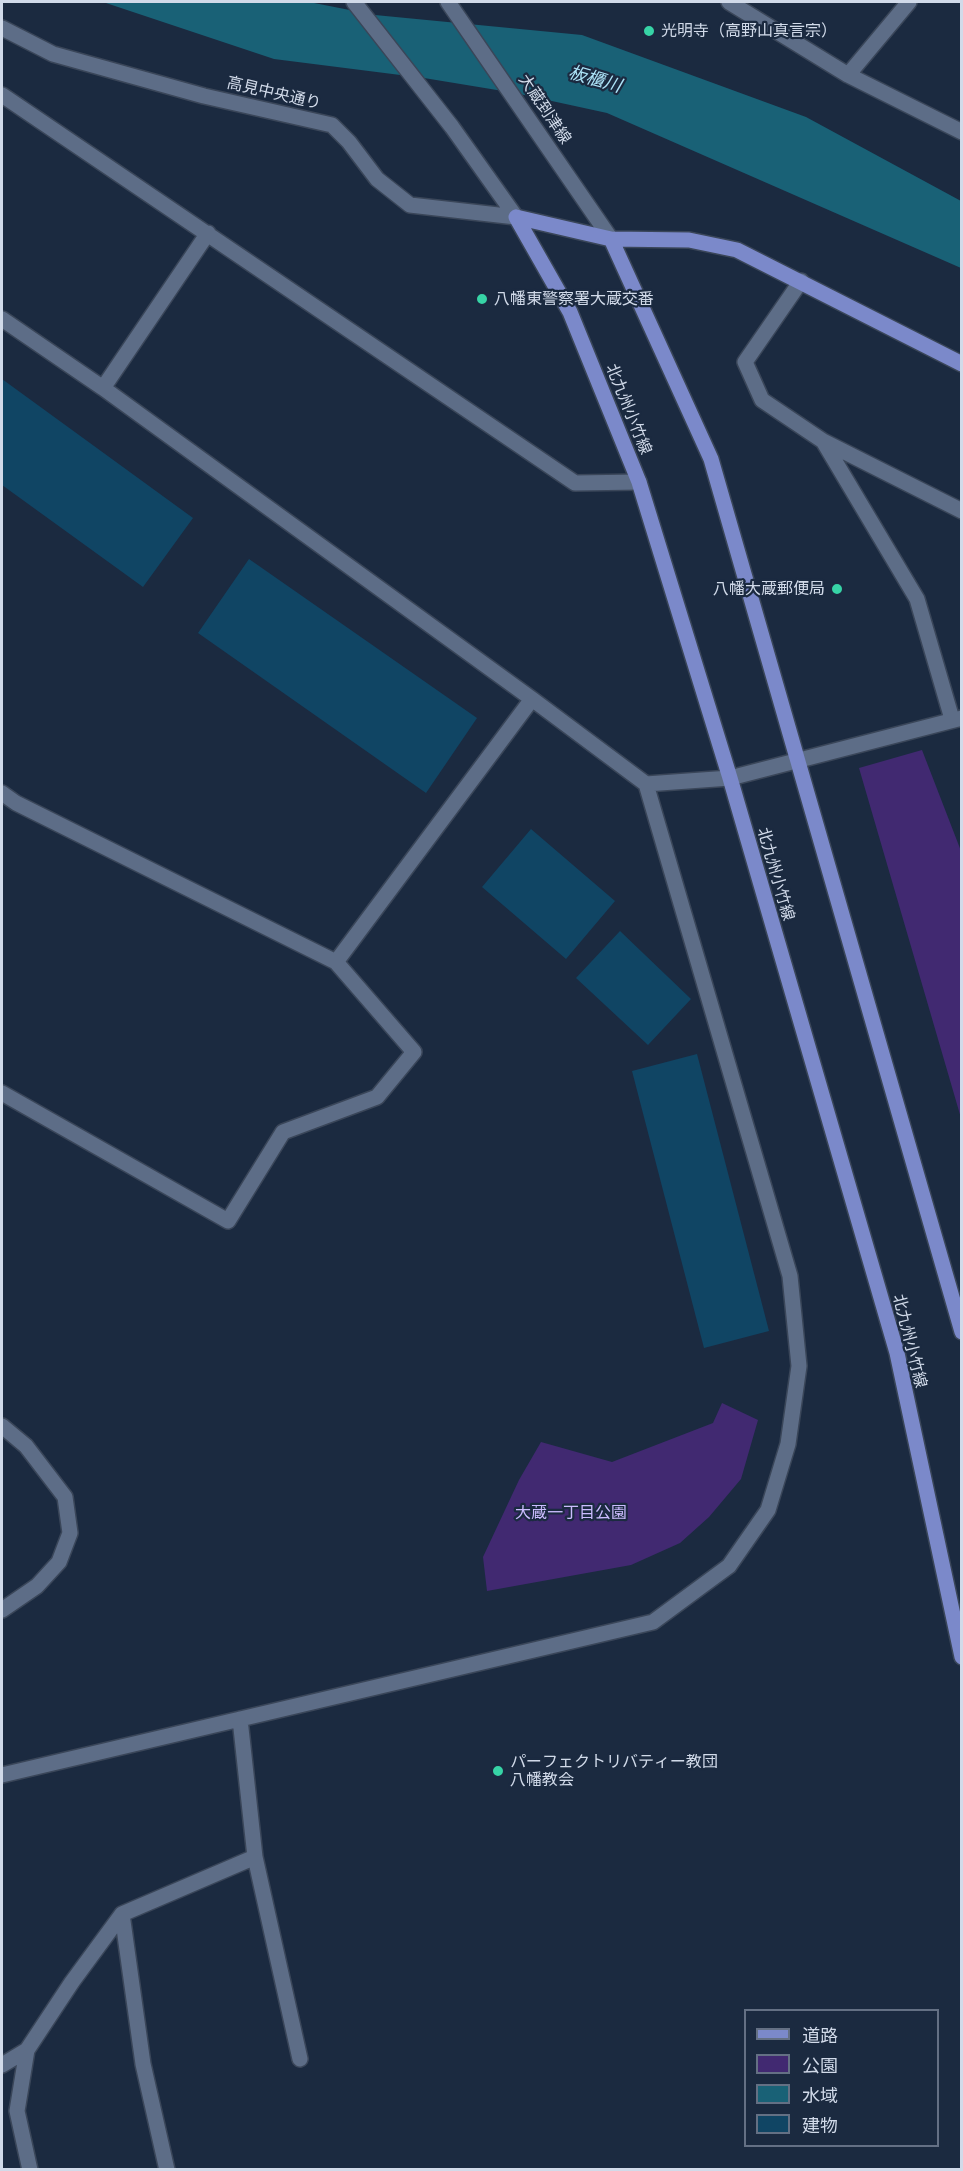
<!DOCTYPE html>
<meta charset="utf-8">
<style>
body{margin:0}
#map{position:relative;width:963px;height:2171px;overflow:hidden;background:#1b2a40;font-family:Ubuntu,"Noto Sans JP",sans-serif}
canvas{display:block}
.frame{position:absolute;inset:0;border:3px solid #d1dae9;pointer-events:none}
.legend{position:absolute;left:744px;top:2009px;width:195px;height:138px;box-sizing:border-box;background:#1b2a40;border:2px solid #647084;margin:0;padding:8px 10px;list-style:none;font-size:18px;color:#d1dae9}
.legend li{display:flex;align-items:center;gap:12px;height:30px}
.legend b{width:30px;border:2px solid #647084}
</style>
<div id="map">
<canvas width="963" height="2171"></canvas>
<div class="frame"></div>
<ul class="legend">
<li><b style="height:8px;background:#7b89ca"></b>道路</li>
<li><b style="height:16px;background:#412971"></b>公園</li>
<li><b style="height:16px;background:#196176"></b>水域</li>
<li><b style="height:16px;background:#104564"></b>建物</li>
</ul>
</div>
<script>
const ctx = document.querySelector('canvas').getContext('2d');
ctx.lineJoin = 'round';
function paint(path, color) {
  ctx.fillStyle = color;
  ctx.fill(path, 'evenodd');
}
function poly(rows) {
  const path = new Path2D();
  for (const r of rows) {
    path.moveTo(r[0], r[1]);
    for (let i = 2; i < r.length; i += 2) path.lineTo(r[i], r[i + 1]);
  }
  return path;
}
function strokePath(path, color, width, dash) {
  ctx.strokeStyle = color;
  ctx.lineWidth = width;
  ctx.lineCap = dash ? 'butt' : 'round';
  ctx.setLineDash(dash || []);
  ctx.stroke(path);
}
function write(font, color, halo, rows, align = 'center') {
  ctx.font = font + ' Ubuntu,"Noto Sans JP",sans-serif';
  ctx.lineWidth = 4.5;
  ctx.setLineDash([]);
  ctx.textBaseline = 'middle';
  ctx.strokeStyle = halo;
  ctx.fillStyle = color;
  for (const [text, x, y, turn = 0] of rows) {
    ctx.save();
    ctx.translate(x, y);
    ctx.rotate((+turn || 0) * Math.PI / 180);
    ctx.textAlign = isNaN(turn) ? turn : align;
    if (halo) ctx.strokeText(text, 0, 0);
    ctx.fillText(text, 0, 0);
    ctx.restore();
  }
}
paint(poly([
 [922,750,961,851,961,1118,859,768],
 [722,1403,758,1420,741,1479,709,1517,680,1543,631,1565,487,1591,483,1557,519,1480,541,1442,612,1462,713,1423]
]), '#412971');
paint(poly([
 [103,2,309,2,375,15,582,35,806,117,961,201,961,268,607,113,515,93,424,78,274,59]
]), '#196176');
paint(poly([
 [2,379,193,518,143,587,2,485],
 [249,559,477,718,426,793,198,633],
 [531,829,615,901,566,959,482,887],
 [620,931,691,999,648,1045,576,978],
 [697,1054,769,1331,704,1348,632,1071]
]), '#104564');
const street = poly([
 [729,2,848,75,962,132],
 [848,75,909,2],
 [2,95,575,483,639,482],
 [801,281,745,362,762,400,823,441,962,511],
 [2,319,103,388,532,699,646,784,790,1276,799,1366,788,1444,768,1510,729,1566,653,1622,2,1775],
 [103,388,208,233],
 [823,441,917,599,952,719],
 [646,784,730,778,962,718],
 [2,793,16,803,336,962,414,1052,377,1097,283,1132,228,1221,2,1093],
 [336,962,532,699],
 [2,1426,26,1446,65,1497,70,1533,59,1562,37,1586,2,1610],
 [255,1857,300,2059],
 [122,1914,143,2064,167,2170],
 [27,2050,17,2111,30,2170],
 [2,2065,27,2050,72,1982,122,1914,255,1857,240,1719]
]);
const secondary = poly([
 [354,2,452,127,516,217],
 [448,2,611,239],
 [2,28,53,54,204,96,332,125,349,142,377,179,410,205,516,217]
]);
const primary = poly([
 [516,217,570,312,639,482,730,778,897,1353,962,1657],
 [516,217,611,239,689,240,737,250,962,364],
 [611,239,711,459,962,1332]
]);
strokePath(street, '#3a4659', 18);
strokePath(secondary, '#3a4659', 18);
strokePath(primary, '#3a4659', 18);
strokePath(street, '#5d6d87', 15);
strokePath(secondary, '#5d6d87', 15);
strokePath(primary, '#7b89ca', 15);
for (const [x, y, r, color] of [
 [649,31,6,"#37d4a6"],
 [482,299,6,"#37d4a6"],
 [837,589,6,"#37d4a6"],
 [498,1771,6,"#37d4a6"]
]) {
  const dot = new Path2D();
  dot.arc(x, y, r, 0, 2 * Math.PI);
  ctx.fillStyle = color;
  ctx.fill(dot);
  strokePath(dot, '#1b2a40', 2);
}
write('16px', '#d1dae9', '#1b2a40', [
 ["光明寺（高野山真言宗）",661,31],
 ["八幡東警察署大蔵交番",494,299],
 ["八幡大蔵郵便局",825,589,"right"],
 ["パーフェクトリバティー教団",510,1762],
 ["八幡教会",510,1780]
], 'left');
write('16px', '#d1dae9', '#1b2a40', [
 ["高見中央通り",274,93,13],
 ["大蔵到津線",545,109,56],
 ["北九州小竹線",629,409,68],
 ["北九州小竹線",776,874,74],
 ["北九州小竹線",910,1341,76]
]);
write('16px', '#cbbcfe', '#1b2a40', [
 ["大蔵一丁目公園",571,1513]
]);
write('italic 18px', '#ade4f8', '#1b2a40', [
 ["板櫃川",595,79,16]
]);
</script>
